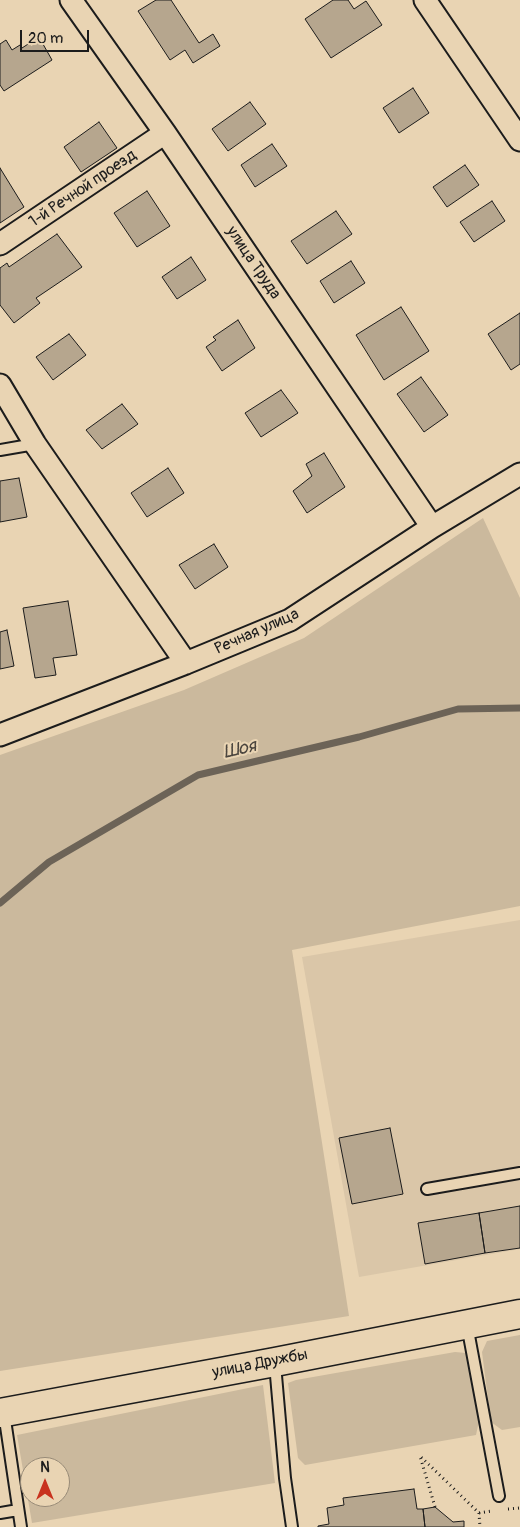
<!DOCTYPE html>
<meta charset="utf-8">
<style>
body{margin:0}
#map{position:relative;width:520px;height:1527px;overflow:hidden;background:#e9d4b3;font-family:Pangolin,sans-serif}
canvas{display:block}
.north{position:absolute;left:20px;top:1457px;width:50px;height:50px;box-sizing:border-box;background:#e9d4b3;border:1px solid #978a77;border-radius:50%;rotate:0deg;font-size:14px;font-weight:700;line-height:20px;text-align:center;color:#1c1c1c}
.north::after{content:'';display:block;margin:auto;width:18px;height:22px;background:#c8321e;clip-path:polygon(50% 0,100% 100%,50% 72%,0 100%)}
.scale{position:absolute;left:20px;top:30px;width:69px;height:22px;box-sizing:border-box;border:2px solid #1c1c1c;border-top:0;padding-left:6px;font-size:15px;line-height:18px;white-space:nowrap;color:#1c1c1c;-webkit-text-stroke:4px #e9d4b3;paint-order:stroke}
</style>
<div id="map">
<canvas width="520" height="1527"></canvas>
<div class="north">N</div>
<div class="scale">20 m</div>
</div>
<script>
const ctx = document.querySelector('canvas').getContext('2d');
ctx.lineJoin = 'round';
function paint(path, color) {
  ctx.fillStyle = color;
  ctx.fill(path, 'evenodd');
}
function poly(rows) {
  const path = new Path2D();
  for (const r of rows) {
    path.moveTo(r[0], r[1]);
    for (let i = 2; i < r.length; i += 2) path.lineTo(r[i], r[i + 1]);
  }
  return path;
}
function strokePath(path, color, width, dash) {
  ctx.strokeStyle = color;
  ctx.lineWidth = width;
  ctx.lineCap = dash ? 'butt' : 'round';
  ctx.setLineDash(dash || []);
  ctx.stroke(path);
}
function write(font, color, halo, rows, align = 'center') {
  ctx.font = font + ' Pangolin,sans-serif';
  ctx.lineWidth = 4;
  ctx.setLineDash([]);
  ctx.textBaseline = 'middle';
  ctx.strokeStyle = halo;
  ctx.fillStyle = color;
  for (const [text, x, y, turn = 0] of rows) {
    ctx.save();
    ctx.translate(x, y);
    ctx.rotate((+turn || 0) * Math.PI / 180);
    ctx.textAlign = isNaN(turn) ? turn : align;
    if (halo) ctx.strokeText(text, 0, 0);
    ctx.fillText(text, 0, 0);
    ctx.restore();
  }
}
paint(poly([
 [520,920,520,1249,359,1277,302,957]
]), '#dac6a8');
paint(poly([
 [483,518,520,598,520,906,292,950,349,1316,0,1371,0,755,184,690,304,638],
 [520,1335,520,1427,502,1430,491,1422,482,1352,487,1341],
 [455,1352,466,1353,479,1421,476,1435,305,1465,298,1458,288,1383,296,1380],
 [263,1385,275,1483,32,1523,17,1435],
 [30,1467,60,1467,60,1497,30,1497]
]), '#cbb99d');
strokePath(poly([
 [0,903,49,862,198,775,359,737,458,709,520,708]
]), '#6c6357', 7);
const building = poly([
 [156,0,171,0,199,43,213,34,220,46,193,63,185,50,170,60,138,11,156,0],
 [333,0,348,0,354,9,366,1,382,25,331,58,305,19,333,0],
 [39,37,52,60,4,91,0,85,0,44,6,40,12,50,20,45,22,48,39,37],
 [413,88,429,113,399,133,383,108,413,88],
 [250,102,266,124,228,151,212,129,250,102],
 [99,122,117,148,81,172,64,147,99,122],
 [272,144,287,166,255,187,241,165,272,144],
 [465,165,479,185,447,207,433,187,465,165],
 [0,168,24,207,0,223,0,168],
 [147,191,170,226,137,247,114,213,147,191],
 [492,201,505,221,474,242,460,222,492,201],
 [336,211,352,234,307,264,291,241,336,211],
 [57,234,82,267,36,298,40,303,14,323,0,305,0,268,7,263,9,267,57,234],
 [191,257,206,280,177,299,162,277,191,257],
 [351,261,365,283,334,303,320,281,351,261],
 [401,307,429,351,384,380,356,335,401,307],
 [520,313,520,364,511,370,488,334,520,313],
 [238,320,255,348,222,371,206,347,216,340,213,337,238,320],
 [69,334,86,355,53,380,36,357,69,334],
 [421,377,448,415,424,432,397,394,421,377],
 [281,390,298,413,261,437,245,413,281,390],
 [122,404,138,424,102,449,86,430,122,404],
 [324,453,345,487,307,513,293,491,312,476,306,464,324,453],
 [168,468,184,493,147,517,131,493,168,468],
 [19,478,27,517,0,522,0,481,19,478],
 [214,544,228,567,195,589,179,565,214,544],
 [68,601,77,655,53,658,56,675,35,678,23,608,68,601],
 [7,630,14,666,0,669,0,632,7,630],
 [390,1128,403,1194,352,1204,339,1138,390,1128],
 [520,1206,520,1248,485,1253,479,1213,520,1206],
 [479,1213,485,1253,425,1264,418,1223,479,1213],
 [414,1489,417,1509,423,1509,425,1527,318,1527,318,1526,329,1524,327,1508,344,1505,343,1498,414,1489],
 [435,1507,453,1522,464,1521,464,1527,425,1527,423,1509,435,1507]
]);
paint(building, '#b6a68e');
strokePath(building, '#1c1c1c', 1);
const lane = poly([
 [0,450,35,444],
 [427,1189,520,1173],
 [467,1325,499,1496],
 [275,1364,285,1478,292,1527],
 [4,1413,21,1527],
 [0,1513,18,1510]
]);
const street = poly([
 [71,0,165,133,432,527],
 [425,0,520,140],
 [0,244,165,133],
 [0,385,35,444,186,663],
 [0,735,186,663,290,620,432,527,520,474]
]);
const primary = poly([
 [0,1413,275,1362,520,1314]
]);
strokePath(lane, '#1c1c1c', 14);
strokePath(street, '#1c1c1c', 25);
strokePath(primary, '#1c1c1c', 31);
strokePath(poly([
 [435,1507,420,1456,479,1513,480,1527],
 [508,1509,520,1508],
 [479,1513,492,1511]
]), '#1c1c1c', 3, [1, 4]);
strokePath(lane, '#e9d4b3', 10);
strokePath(street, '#e9d4b3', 21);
strokePath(primary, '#e9d4b3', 28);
write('16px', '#1c1c1c', '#e9d4b3', [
 ["1-й Речной проезд",83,189,-34],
 ["улица Труда",253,263,56],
 ["Речная улица",257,632,-24],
 ["улица Дружбы",260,1364,-11]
]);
write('italic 18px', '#4b453e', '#e9d4b3', [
 ["Шоя",240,750,-13]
]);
</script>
